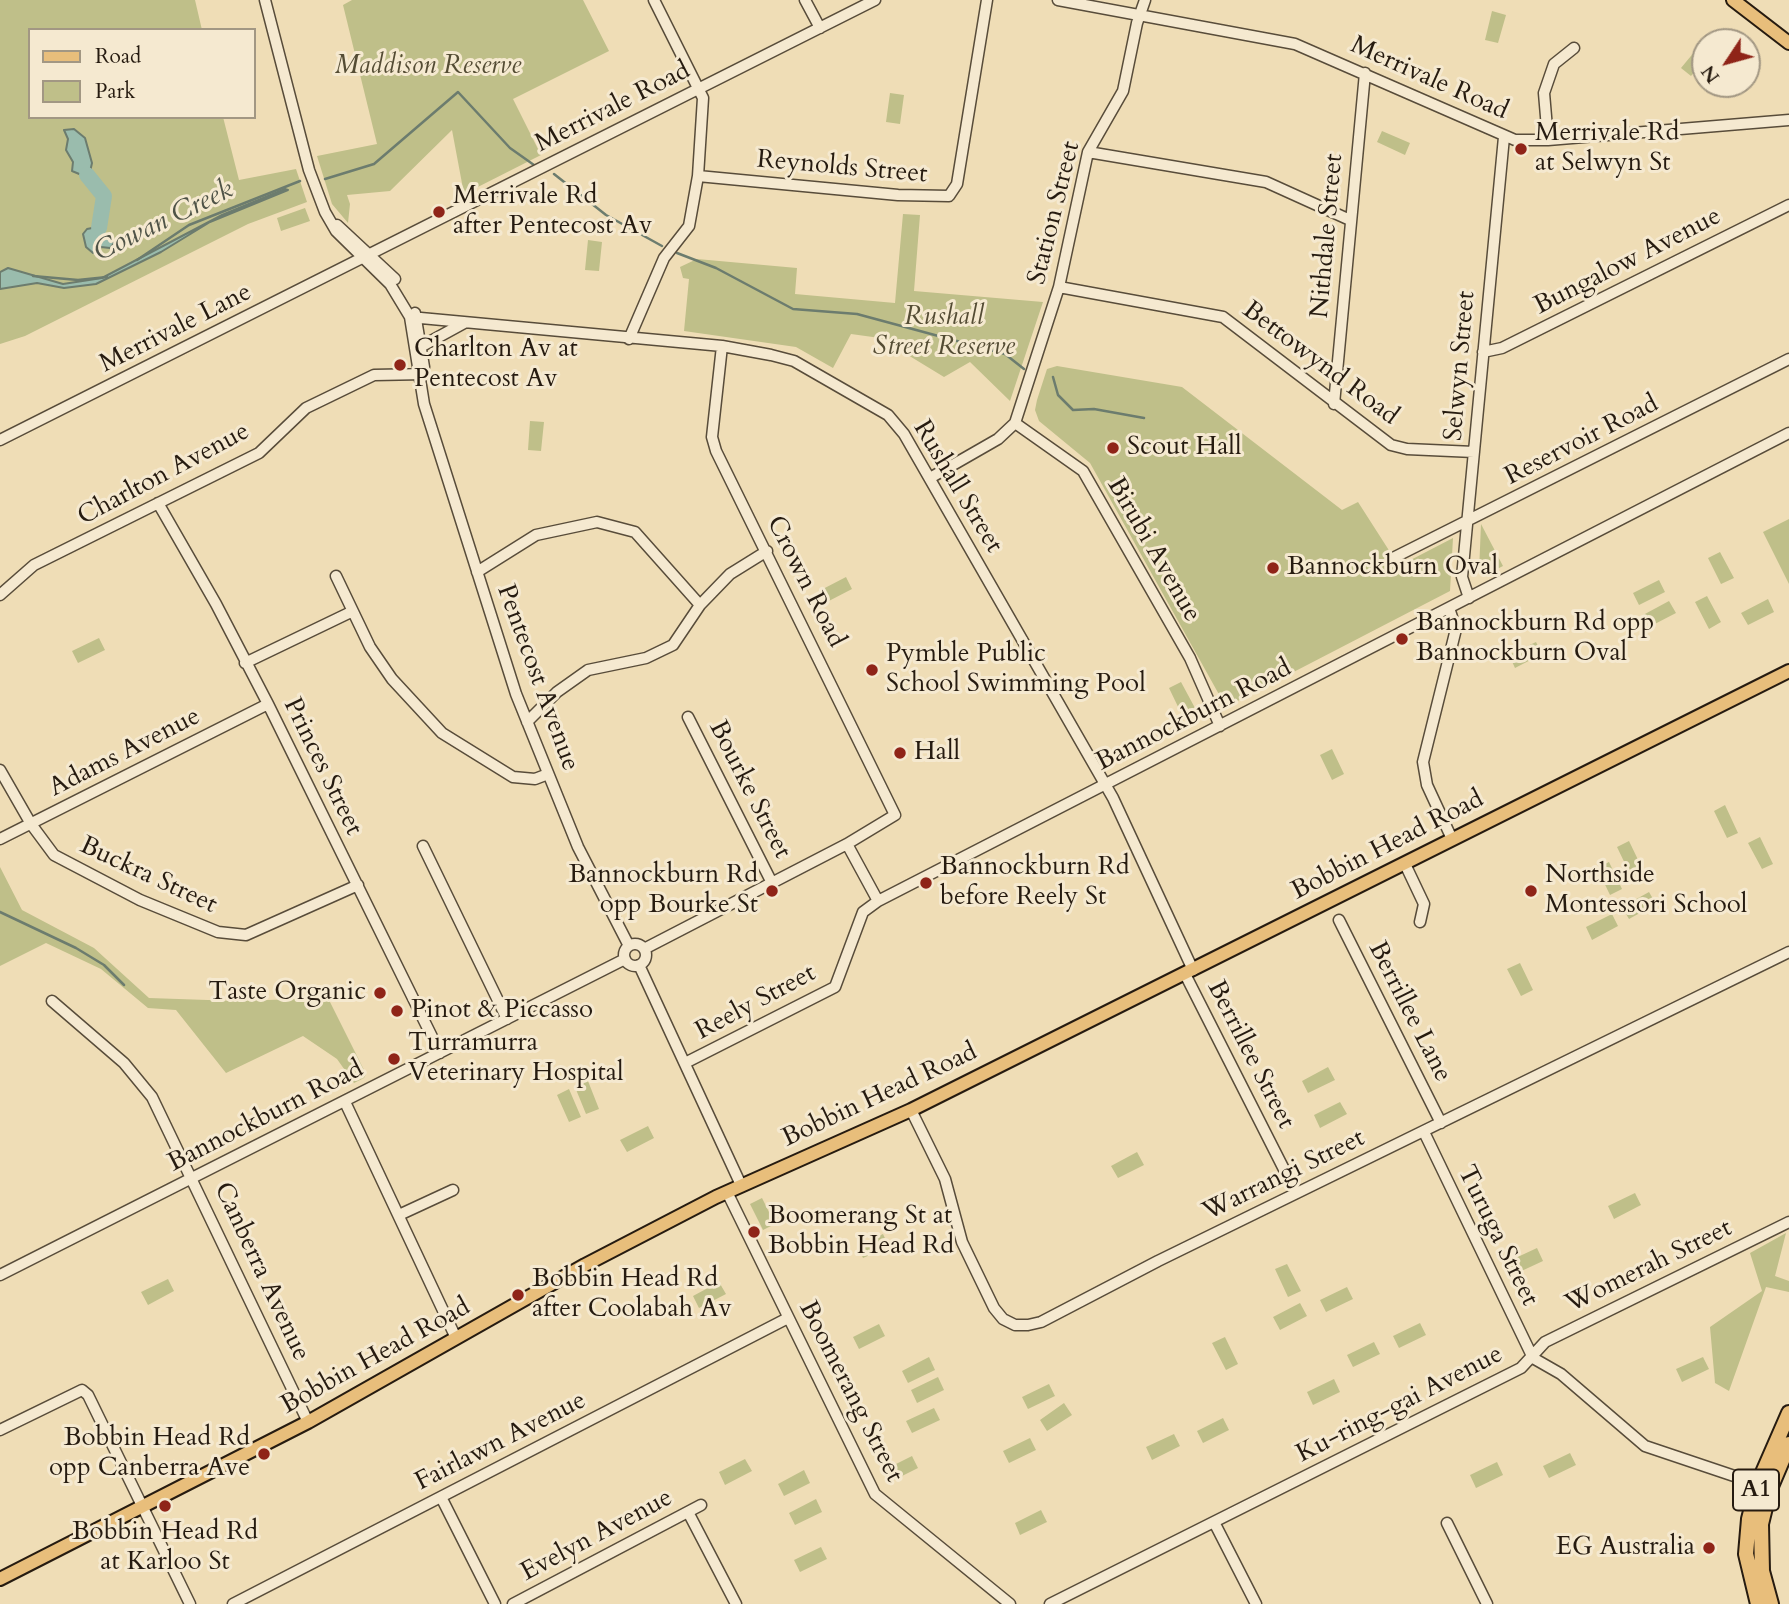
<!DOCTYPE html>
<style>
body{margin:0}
#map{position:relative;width:1789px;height:1604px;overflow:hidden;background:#efddb6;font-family:Cardo,serif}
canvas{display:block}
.legend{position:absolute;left:28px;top:28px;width:228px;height:91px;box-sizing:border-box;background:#f5e9d0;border:2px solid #a29783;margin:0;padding:9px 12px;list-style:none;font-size:21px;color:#261b10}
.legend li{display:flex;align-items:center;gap:14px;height:35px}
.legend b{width:35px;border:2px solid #a29783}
.north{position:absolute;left:1691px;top:28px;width:70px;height:70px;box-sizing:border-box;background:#f5e9d0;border:2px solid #a29783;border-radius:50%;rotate:234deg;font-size:19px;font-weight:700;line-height:28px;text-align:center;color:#261b10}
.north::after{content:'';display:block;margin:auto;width:24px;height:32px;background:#8f2418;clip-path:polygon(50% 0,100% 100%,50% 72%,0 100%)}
</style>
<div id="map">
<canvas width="1789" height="1604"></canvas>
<ul class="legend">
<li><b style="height:9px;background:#e8be7b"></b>Road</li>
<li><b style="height:19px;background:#bfbf89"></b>Park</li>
</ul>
<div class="north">N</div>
</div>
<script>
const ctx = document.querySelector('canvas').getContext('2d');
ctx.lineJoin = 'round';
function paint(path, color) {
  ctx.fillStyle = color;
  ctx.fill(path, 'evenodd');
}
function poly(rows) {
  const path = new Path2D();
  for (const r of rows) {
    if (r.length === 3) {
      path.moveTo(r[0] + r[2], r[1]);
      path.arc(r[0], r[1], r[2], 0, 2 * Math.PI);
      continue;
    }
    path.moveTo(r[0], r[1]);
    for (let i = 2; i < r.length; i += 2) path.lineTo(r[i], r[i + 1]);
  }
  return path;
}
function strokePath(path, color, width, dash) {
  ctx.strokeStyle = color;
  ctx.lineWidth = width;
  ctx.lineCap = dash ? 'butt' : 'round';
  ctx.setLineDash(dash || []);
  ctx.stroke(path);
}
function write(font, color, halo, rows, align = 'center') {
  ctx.font = font + ' Cardo,serif';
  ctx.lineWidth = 6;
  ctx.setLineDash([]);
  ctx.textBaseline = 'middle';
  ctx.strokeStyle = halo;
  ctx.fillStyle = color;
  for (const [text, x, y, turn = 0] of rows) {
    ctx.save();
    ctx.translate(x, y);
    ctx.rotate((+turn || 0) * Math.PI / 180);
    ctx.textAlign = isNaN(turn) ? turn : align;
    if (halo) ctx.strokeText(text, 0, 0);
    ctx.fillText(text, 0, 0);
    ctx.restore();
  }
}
paint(poly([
 [0,0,195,0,202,30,30,30,30,117,223,117,239,180,296,169,307,202,248,224,25,336,0,344],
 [352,0,583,0,609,51,513,99,541,155,464,194,452,130,390,191,347,195,350,204,348,223,332,204,317,156,377,144,343,5],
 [1492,11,1506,15,1498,43,1485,40],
 [1700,45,1705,50,1705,59,1691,76,1681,68],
 [890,93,904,95,900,124,886,122],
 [1382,131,1410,143,1405,155,1377,142],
 [305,208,310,221,281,231,277,218],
 [903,214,920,215,914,291,1043,302,1010,401,970,362,944,377,880,338,851,334,833,368,796,347,684,331,689,279,683,278,680,267,697,259,797,268,795,294,895,303],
 [588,240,602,242,599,271,585,270],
 [1057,366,1182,387,1342,510,1358,502,1399,566,1453,538,1450,591,1226,707,1090,463,1039,421,1035,410,1037,400,1047,369],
 [530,421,544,422,541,451,528,450],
 [1789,519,1789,584,1763,532],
 [1481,524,1503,566,1485,575,1479,572],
 [1720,552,1734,578,1721,584,1708,558],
 [846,577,852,589,825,603,819,591],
 [1659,580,1665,592,1639,605,1633,593],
 [1707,596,1721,622,1709,629,1695,602],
 [1768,599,1774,612,1748,625,1741,613],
 [1669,601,1676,613,1649,627,1643,615],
 [99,638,105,650,78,663,72,651],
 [1536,642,1542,654,1515,668,1509,655],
 [1181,682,1195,708,1182,715,1169,688],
 [1332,749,1344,774,1332,780,1320,755],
 [1725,805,1738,833,1727,838,1714,811],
 [1760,837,1773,864,1762,869,1748,843],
 [1629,841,1642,868,1630,874,1617,847],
 [1609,862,1622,889,1610,895,1597,868],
 [0,867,22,910,94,948,149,998,237,1001,328,998,366,1074,364,1078,354,1083,337,1059,303,1036,226,1073,176,1010,148,1008,101,969,46,943,0,966],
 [1649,892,1656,904,1629,919,1622,907],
 [1612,914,1618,926,1592,940,1586,927],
 [1520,963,1533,990,1521,996,1507,969],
 [1328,1067,1335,1080,1308,1093,1302,1081],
 [588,1081,599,1109,586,1114,575,1087],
 [569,1089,581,1117,569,1122,557,1095],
 [1340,1102,1347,1114,1320,1128,1314,1115],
 [648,1126,654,1138,627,1152,620,1140],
 [1137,1152,1144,1165,1118,1178,1111,1166],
 [1635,1193,1641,1205,1614,1219,1608,1206],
 [762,1198,775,1224,763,1230,750,1204],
 [1786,1233,1775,1276,1789,1281,1789,1292,1766,1287,1729,1391,1715,1383,1710,1327,1762,1291,1750,1253],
 [883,1234,889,1247,863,1258,858,1246],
 [1537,1248,1543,1261,1515,1274,1509,1261],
 [1287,1264,1301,1291,1288,1297,1275,1269],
 [168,1279,174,1291,148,1305,141,1292],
 [719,1282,726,1294,699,1308,693,1296],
 [1347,1287,1353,1299,1326,1312,1320,1300],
 [1300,1303,1307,1316,1280,1330,1273,1317],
 [1420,1323,1426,1335,1399,1348,1393,1336],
 [879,1324,885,1336,859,1349,853,1337],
 [1225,1337,1238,1364,1226,1370,1212,1343],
 [1374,1342,1380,1354,1353,1367,1347,1355],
 [929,1357,935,1370,908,1383,902,1371],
 [1703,1357,1709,1369,1682,1382,1676,1369],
 [938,1377,944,1390,917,1403,911,1390],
 [1334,1379,1340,1392,1313,1405,1307,1392],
 [1049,1384,1055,1396,1028,1409,1022,1397],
 [1064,1403,1072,1415,1047,1431,1040,1420],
 [934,1408,940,1420,912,1433,906,1421],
 [1223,1418,1229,1430,1203,1443,1197,1431],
 [1174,1434,1180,1446,1152,1460,1146,1447],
 [1030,1438,1036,1450,1009,1463,1003,1451],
 [1570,1453,1576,1465,1549,1478,1543,1466],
 [912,1456,918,1468,892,1481,886,1469],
 [745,1459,752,1471,725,1485,719,1472],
 [1497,1462,1503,1475,1476,1488,1470,1475],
 [804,1470,810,1483,784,1496,778,1484],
 [816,1499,822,1512,795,1525,789,1513],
 [1041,1510,1047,1522,1020,1535,1015,1523],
 [821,1547,827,1559,800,1572,794,1560]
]), '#bfbf89');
const water = poly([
 [74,129,85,138,92,163,90,172,84,176,72,171,73,162,66,150,68,139,64,130,74,129],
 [285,189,288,190,210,222,161,252,96,284,64,288,37,283,0,289,0,272,8,268,63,284,102,278,222,215,285,189],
 [97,227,114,243,110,248,101,247,93,253,86,247,83,234,87,229,97,227]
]);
paint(water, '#9abcad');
strokePath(water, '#6c7c6e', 2);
strokePath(poly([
 [554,174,606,215,662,246],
 [325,179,374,164,458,92,510,148,534,165],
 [677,253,716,268,793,309,857,314,1005,354,1024,369],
 [137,260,189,225,300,181],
 [33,276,78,280,107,277],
 [1053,377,1058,395,1073,410,1094,409,1144,418],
 [0,912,76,948,104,965,124,985]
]), '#6c7c6e', 2.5);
strokePath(poly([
 [87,175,104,196,99,228]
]), '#9abcad', 16);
const minor = poly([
 [265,0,309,170,325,212,336,231,390,284,410,317,424,404,516,694,578,847,629,946],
 [805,0,820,28],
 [1058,0,1295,44,1515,140,1548,140,1789,120],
 [1548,140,1544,93,1554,64,1574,48],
 [1088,152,1266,182,1350,220],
 [698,176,898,195,949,196,957,184,987,0],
 [337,225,395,279],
 [1059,287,1223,317,1391,445,1407,449,1474,452],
 [415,313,424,367],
 [410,317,722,346,771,355,794,361,888,415,904,434,1113,798,1193,970],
 [629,339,664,258,689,226,698,176,703,98,654,0],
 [422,346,464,323],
 [1483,352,1502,348,1789,205],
 [1334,404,1365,73],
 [1015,423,1083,471,1190,658,1220,726],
 [0,440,875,0],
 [930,478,998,439,1015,423,1059,287,1088,152,1123,91,1137,23,1145,0],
 [158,503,216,604,268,704,440,1053],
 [1393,558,1789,359],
 [477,572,536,535,597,522,635,532,700,605],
 [336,576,370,647,392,679,442,733,513,777,535,779,548,774],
 [0,595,34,565,259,453,306,408,374,375,425,374],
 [1469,598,1462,577,1504,137],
 [1449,608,1456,629,1423,762,1427,785,1452,839],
 [245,663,351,612],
 [688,717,772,883],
 [527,722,557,692,588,670,646,658,673,645,700,605,730,574,767,551],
 [0,770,31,824,54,855,140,900,218,932,246,935,358,885],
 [0,839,268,704],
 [847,844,878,901],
 [423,846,507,1019],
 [1405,864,1424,904,1420,922],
 [1339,920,1441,1123],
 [635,955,11],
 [644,949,847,844,895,815,716,451,712,437,722,346],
 [639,965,741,1185],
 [1185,974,1296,1193],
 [52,1001,124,1063,152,1097,308,1422],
 [685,1063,835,987,863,912,878,901,1789,433],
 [345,1102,456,1338],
 [911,1110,945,1179,962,1242,994,1308,1003,1319,1015,1325,1028,1325,1041,1322,1158,1261,1789,952],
 [1424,1132,1533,1358],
 [727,1192,875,1494,1010,1604],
 [399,1215,453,1190],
 [0,1275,625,959],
 [1533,1358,1561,1374,1645,1446,1758,1484],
 [0,1430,82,1390,88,1395,190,1604],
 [441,1497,495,1604],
 [688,1512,736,1604],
 [1214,1522,1256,1604],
 [1447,1523,1487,1604],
 [233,1604,788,1318],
 [513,1604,701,1505],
 [1050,1604,1521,1368,1545,1342,1789,1222]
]);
const major = poly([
 [1733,0,1789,43],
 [0,1579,308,1422,585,1265,716,1197,911,1110,1789,671]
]);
const highway = poly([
 [1758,1604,1746,1554,1749,1519,1758,1484,1789,1413],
 [1771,1604,1762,1571,1761,1524,1769,1491,1789,1444]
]);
strokePath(minor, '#584c3a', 13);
strokePath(major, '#261b10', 16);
strokePath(highway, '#261b10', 18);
strokePath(minor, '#f5e9d0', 10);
strokePath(major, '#e8be7b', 12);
strokePath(highway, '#e8be7b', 14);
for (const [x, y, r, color] of [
 [1521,149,7,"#8f2418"],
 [439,212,7,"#8f2418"],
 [400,365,7,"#8f2418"],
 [1113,448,7,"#8f2418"],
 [1273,568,7,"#8f2418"],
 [1402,639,7,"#8f2418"],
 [872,670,7,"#8f2418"],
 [900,753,7,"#8f2418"],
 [926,883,7,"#8f2418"],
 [772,891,7,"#8f2418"],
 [1531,891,7,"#8f2418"],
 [380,993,7,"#8f2418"],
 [397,1011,7,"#8f2418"],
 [394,1059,7,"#8f2418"],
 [754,1232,7,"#8f2418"],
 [518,1295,7,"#8f2418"],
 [264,1454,7,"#8f2418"],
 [165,1506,7,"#8f2418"],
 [1709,1548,7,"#8f2418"]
]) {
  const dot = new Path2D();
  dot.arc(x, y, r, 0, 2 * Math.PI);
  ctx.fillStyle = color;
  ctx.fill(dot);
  strokePath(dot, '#f5e9d0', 2.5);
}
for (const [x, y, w] of [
 [1756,1490,46]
]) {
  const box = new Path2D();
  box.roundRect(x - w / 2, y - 20.5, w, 41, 5);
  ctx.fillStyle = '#f5e9d0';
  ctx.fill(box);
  strokePath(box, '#261b10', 2);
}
write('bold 24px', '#261b10', null, [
 ["A1",1756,1490]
]);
write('italic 26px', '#544c34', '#f5e9d0', [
 ["Maddison Reserve",428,67],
 ["Rushall",944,318],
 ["Street Reserve",944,348]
]);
write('26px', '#261b10', '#f5e9d0', [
 ["Merrivale Road",1429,79,24],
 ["Merrivale Road",613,108,-27],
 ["Reynolds Street",842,168,5],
 ["Station Street",1055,213,-76],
 ["Nithdale Street",1328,236,-85],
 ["Bungalow Avenue",1628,262,-27],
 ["Merrivale Lane",176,329,-27],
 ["Bettowynd Road",1320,364,37],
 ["Selwyn Street",1461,366,-85],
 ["Reservoir Road",1582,441,-27],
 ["Charlton Avenue",164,475,-28],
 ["Rushall Street",957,487,59],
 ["Birubi Avenue",1153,550,60],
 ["Crown Road",805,582,63],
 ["Pentecost Avenue",537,678,70],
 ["Bannockburn Road",1194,716,-27],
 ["Adams Avenue",125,753,-27],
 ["Princes Street",322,767,64],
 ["Bourke Street",749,790,63],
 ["Bobbin Head Road",1388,846,-27],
 ["Buckra Street",148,876,25],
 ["Reely Street",756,1003,-28],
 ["Berrillee Lane",1409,1012,63],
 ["Berrillee Street",1250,1055,63],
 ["Bobbin Head Road",880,1096,-25],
 ["Bannockburn Road",266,1117,-27],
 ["Warrangi Street",1284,1176,-26],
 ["Turuga Street",1497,1236,64],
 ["Womerah Street",1649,1267,-26],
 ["Canberra Avenue",261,1272,65],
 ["Bobbin Head Road",376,1357,-29],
 ["Boomerang Street",850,1392,63],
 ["Ku-ring-gai Avenue",1400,1405,-27],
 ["Fairlawn Avenue",501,1442,-27],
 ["Evelyn Avenue",597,1536,-28]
]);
write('26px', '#261b10', '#f5e9d0', [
 ["Merrivale Rd",1535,134],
 ["at Selwyn St",1535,164],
 ["Merrivale Rd",453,197],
 ["after Pentecost Av",453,227],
 ["Charlton Av at",414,350],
 ["Pentecost Av",414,380],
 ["Scout Hall",1127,448],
 ["Bannockburn Oval",1287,568],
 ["Bannockburn Rd opp",1416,624],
 ["Bannockburn Oval",1416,654],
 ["Pymble Public",886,655],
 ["School Swimming Pool",886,685],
 ["Hall",914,753],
 ["Bannockburn Rd",940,868],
 ["before Reely St",940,898],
 ["Bannockburn Rd",758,876,"right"],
 ["opp Bourke St",758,906,"right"],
 ["Northside",1545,876],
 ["Montessori School",1545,906],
 ["Taste Organic",366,993,"right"],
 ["Pinot & Piccasso",411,1011],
 ["Turramurra",408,1044],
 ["Veterinary Hospital",408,1074],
 ["Boomerang St at",768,1217],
 ["Bobbin Head Rd",768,1247],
 ["Bobbin Head Rd",532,1280],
 ["after Coolabah Av",532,1310],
 ["Bobbin Head Rd",250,1439,"right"],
 ["opp Canberra Ave",250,1469,"right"],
 ["Bobbin Head Rd",165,1533,"center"],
 ["at Karloo St",165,1563,"center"],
 ["EG Australia",1695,1548,"right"]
], 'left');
write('italic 28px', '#4f5347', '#f5e9d0', [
 ["Cowan Creek",164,222,-26]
]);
</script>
